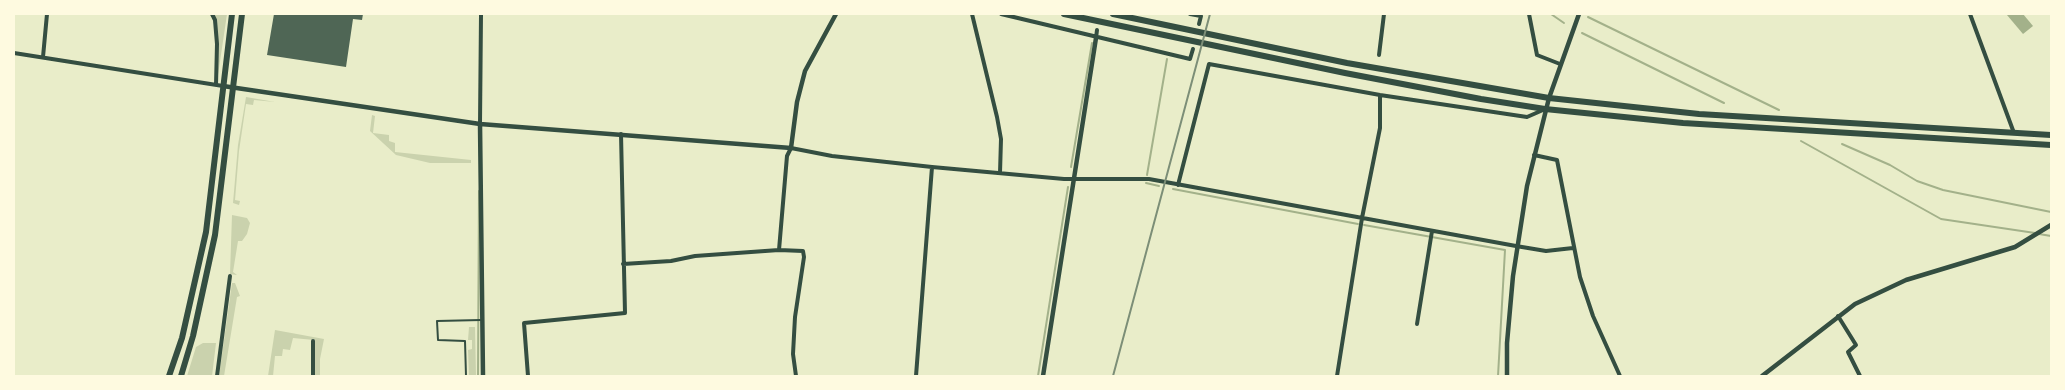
<!DOCTYPE html>
<style>
body{margin:0}
#map{position:relative;width:2065px;height:390px;overflow:hidden;background:#e9edc9;font-family:"Asap Condensed",sans-serif}
canvas{display:block}
.frame{position:absolute;inset:0;border:15px solid #fefae0;pointer-events:none}
</style>
<div id="map">
<canvas width="2065" height="390"></canvas>
<div class="frame"></div>
</div>
<script>
const ctx = document.querySelector('canvas').getContext('2d');
ctx.lineJoin = 'round';
function paint(path, color) {
  ctx.fillStyle = color;
  ctx.fill(path, 'evenodd');
}
function poly(rows) {
  const path = new Path2D();
  for (const r of rows) {
    path.moveTo(r[0], r[1]);
    for (let i = 2; i < r.length; i += 2) path.lineTo(r[i], r[i + 1]);
  }
  return path;
}
function strokePath(path, color, width, dash) {
  ctx.strokeStyle = color;
  ctx.lineWidth = width;
  ctx.lineCap = dash ? 'butt' : 'round';
  ctx.setLineDash(dash || []);
  ctx.stroke(path);
}
paint(poly([
 [211,14,227,14,218,75,214,24],
 [246,97,275,102,254,100,253,105,246,104,239,151,235,200,240,201,239,205,233,203,238,145],
 [372,115,375,116,373,133,389,135,389,141,395,143,395,152,471,160,471,163,430,163,396,155,370,131],
 [232,215,247,218,250,223,247,234,242,241,238,241,233,272,237,275,230,274],
 [232,283,235,283,240,296,237,297,224,376,219,376],
 [469,327,475,327,476,376,469,376,468,350,472,349,472,340,468,340],
 [275,330,324,339,320,359,320,376,313,376,314,340,293,338,290,350,283,349,282,356,275,356,273,376,268,376],
 [203,343,216,343,212,376,187,376,196,347]
]), '#cad2ad');
paint(poly([
 [2023,14,2033,26,2023,34,2007,15]
]), '#a3b18a');
strokePath(poly([
 [1551,14,1564,23],
 [1588,17,1779,110],
 [1582,33,1724,103],
 [1801,141,1941,219,2035,233],
 [1842,144,1890,165,1917,181,1943,190,2051,212],
 [1071,167,1092,43],
 [1147,175,1167,59],
 [1146,183,1159,186],
 [1173,189,1358,224],
 [1364,225,1505,250,1498,376],
 [2039,234,2051,236],
 [478,376,479,191],
 [1038,376,1068,187]
]), '#a3b18a', 2);
paint(poly([
 [274,14,363,14,362,20,353,19,346,67,267,55]
]), '#4f6655');
strokePath(poly([
 [466,376,465,341,438,340,437,321,481,320]
]), '#344e41', 2);
strokePath(poly([
 [212,14,215,20,217,44,216,85],
 [972,14,997,117,1001,139,1000,173],
 [1001,14,1190,59,1193,49],
 [1190,14,1201,16,1199,24],
 [1529,14,1537,55,1560,64],
 [1970,14,2014,133],
 [1096,38,1097,30],
 [14,53,223,86],
 [1379,55,1384,14],
 [43,57,47,14],
 [480,124,481,14],
 [1534,155,1557,160,1580,277,1593,316,1620,376],
 [1178,185,1209,64,1380,95,1527,117,1543,110],
 [779,250,787,156,791,148,832,156,932,167,1064,179,1149,179,1516,246,1546,251,1573,248],
 [623,264,671,261,695,256,779,250,803,251,804,257,795,317,793,354,796,376],
 [1838,316,1856,345,1848,352,1860,376],
 [1417,324,1432,231],
 [313,341,313,376],
 [217,376,230,276],
 [528,376,524,323,625,313,621,134],
 [916,376,932,167],
 [1337,376,1362,218,1380,128,1380,95]
]), '#344e41', 4);
strokePath(poly([
 [223,86,480,124,791,148,797,102,805,71,836,14],
 [480,124,483,376],
 [1043,376,1096,38],
 [1507,376,1507,343,1513,276,1527,186,1549,98,1579,14],
 [1762,376,1855,304,1906,280,2015,247,2051,225]
]), '#344e41', 4.5);
strokePath(poly([
 [1064,14,1345,73,1481,99,1545,109,1683,123,2051,145],
 [1113,14,1347,63,1549,98,1699,114,2051,135],
 [169,376,182,338,206,232,232,14],
 [181,376,193,336,215,235,242,14]
]), '#344e41', 6);
strokePath(poly([
 [1113,376,1210,14]
]), '#7c8e77', 2);
</script>
